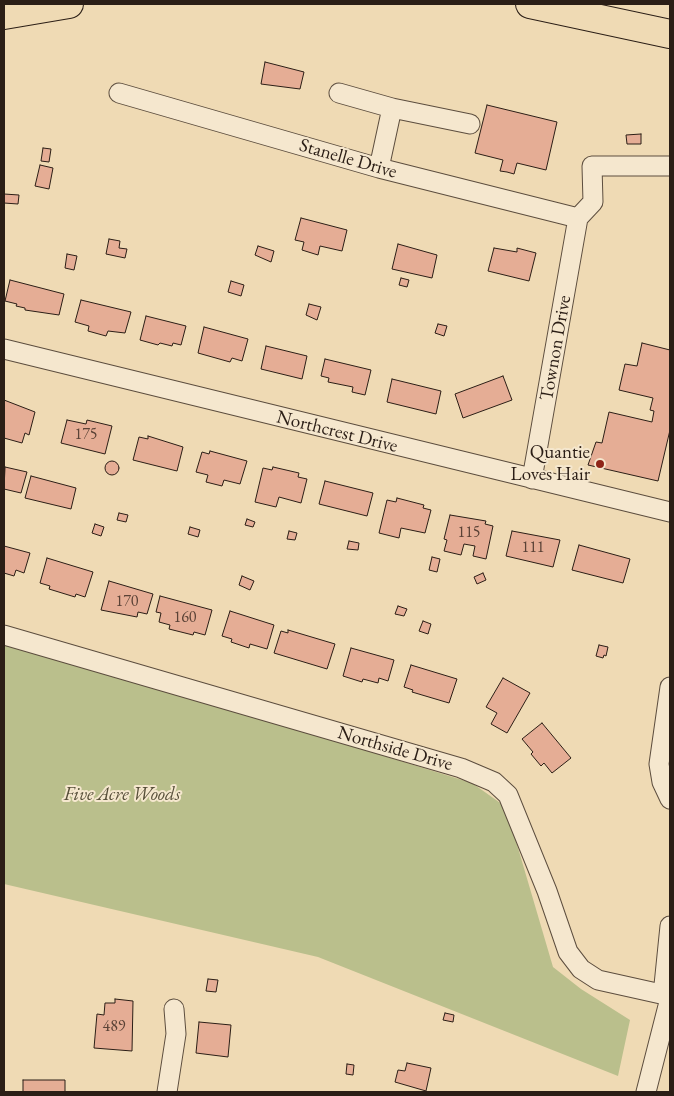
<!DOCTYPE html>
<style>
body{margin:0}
#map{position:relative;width:674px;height:1096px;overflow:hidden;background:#efdab4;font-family:"EB Garamond",serif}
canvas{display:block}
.frame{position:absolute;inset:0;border:5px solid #2b1e16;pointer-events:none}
</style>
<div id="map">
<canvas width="674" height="1096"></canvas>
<div class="frame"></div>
</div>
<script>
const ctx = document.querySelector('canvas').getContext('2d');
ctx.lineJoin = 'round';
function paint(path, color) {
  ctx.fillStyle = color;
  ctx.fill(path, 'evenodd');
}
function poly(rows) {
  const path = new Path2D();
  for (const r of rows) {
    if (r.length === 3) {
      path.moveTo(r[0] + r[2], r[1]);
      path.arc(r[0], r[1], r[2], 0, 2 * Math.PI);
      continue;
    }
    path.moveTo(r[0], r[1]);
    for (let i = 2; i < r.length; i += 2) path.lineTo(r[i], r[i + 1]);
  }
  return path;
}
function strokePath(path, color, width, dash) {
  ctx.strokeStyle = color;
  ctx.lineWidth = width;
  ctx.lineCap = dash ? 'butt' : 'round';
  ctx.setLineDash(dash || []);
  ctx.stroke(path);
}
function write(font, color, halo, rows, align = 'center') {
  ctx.font = font + ' "EB Garamond",serif';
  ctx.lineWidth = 4;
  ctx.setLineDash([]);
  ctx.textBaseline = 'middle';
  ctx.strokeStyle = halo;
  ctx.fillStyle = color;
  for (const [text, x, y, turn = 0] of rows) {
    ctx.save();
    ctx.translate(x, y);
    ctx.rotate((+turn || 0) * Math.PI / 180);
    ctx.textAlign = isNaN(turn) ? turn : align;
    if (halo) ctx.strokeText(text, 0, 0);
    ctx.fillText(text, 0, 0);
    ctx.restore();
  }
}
paint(poly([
 [4,639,472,783,506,807,553,967,581,989,630,1020,618,1076,318,957,4,884]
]), '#babf8c');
const building = poly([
 [265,62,304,72,300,89,261,84,265,62],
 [487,105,557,122,546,170,517,163,514,174,507,172,500,171,503,160,475,153,487,105],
 [641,134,641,144,627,144,626,135,641,134],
 [43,148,51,149,49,162,41,161,43,148],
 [40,165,53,168,49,189,35,186,40,165],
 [4,194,19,195,18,204,4,203,4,194],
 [301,218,347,230,342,251,320,246,318,255,302,250,304,242,295,240,301,218],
 [109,239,120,241,119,248,127,249,125,258,106,254,109,239],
 [398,244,437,255,432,278,392,269,398,244],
 [258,246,274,251,271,262,255,255,258,246],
 [494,248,517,252,517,248,536,253,529,281,488,271,494,248],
 [67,254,77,256,74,270,65,268,67,254],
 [401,278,409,280,407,287,399,285,401,278],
 [10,280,64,294,59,315,25,310,25,308,16,306,17,304,5,301,10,280],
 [231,281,244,285,241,296,228,292,231,281],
 [81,300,131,312,125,333,108,331,106,336,88,331,89,326,75,322,81,300],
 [309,304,321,307,317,320,306,315,309,304],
 [146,316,186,326,181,345,173,343,172,346,160,343,158,345,140,340,146,316],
 [438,324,447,326,444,336,435,333,438,324],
 [204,327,248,339,242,361,232,358,230,362,198,353,204,327],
 [642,343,670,350,670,430,658,481,588,465,596,442,602,443,609,412,652,422,654,411,650,410,653,398,619,390,625,364,637,366,642,343],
 [266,346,307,356,302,379,261,369,266,346],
 [325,359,371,370,365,395,352,392,353,387,328,382,329,378,321,376,325,359],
 [503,376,512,400,463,418,455,394,503,376],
 [392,379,441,391,436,414,387,402,392,379],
 [4,400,35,412,29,435,25,433,22,443,4,438,4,400],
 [67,420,86,424,87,420,112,426,105,454,61,443,67,420],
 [148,436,183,447,177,471,133,460,139,437,148,439,148,436],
 [210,451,247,461,240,484,224,480,222,486,206,482,208,475,196,472,202,452,209,454,210,451],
 [112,468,7],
 [5,467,27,472,21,493,4,489,5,467],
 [273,467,299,473,298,477,307,479,301,503,279,497,276,507,255,502,263,468,272,470,273,467],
 [31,476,76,488,71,509,25,498,31,476],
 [325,481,373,493,367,516,319,504,325,481],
 [397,498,424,505,423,508,431,510,425,533,401,528,399,538,379,533,387,500,396,502,397,498],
 [119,513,128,515,126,522,117,520,119,513],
 [450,515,486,521,485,524,493,526,486,559,473,556,475,546,464,544,461,555,444,551,447,540,444,539,450,515],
 [247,519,255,522,253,527,245,525,247,519],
 [95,524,104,527,101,536,92,533,95,524],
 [190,527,200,530,198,537,188,534,190,527],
 [289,531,297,533,295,540,287,539,289,531],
 [512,531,560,540,553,567,506,556,512,531],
 [349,541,359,543,358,550,347,549,349,541],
 [579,545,630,559,623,583,572,570,579,545],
 [4,546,30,553,24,573,16,570,14,576,4,573,4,546],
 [432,557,440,559,437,572,429,570,432,557],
 [47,558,93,572,85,597,76,594,75,597,49,589,50,586,40,583,47,558],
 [483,573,486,580,477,584,474,577,483,573],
 [242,576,254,581,250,590,239,585,242,576],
 [109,581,153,594,147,614,138,612,137,617,101,610,109,581],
 [160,596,212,610,205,635,194,632,193,635,169,629,170,625,159,622,161,613,156,612,160,596],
 [398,606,407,609,404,616,395,614,398,606],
 [230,611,274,625,267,649,250,644,249,648,231,642,232,639,222,636,230,611],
 [423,621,431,624,428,634,419,631,423,621],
 [288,630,335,644,327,669,274,653,281,631,288,633,288,630],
 [599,645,608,647,606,656,604,655,603,658,596,656,599,645],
 [351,648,394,660,388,681,379,678,378,683,363,679,362,682,343,676,351,648],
 [411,665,457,679,449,703,412,692,413,690,404,687,411,665],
 [503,678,530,693,507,733,491,724,497,713,486,707,503,678],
 [542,723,571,758,552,773,544,763,541,766,531,754,533,752,522,739,542,723],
 [208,979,218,980,216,992,206,991,208,979],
 [115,999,133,1001,132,1051,94,1048,97,1014,104,1015,105,1003,115,1003,115,999],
 [445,1013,454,1015,453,1022,443,1020,445,1013],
 [199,1022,231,1025,228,1057,196,1053,199,1022],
 [407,1063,431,1068,426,1091,395,1082,398,1070,405,1071,407,1063],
 [347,1064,354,1065,353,1075,346,1074,347,1064],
 [23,1080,65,1080,65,1092,23,1092,23,1080]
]);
paint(building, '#e5ad95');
strokePath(building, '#2b1e16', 1);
const minor = poly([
 [119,93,379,168,578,218],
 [339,93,392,108],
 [379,168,392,108,470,124],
 [578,218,593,202,592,166,670,166],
 [4,349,670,512],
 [532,479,578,218],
 [4,635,461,768,494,782,508,795,547,891,568,952,581,969,598,980,670,996],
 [670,687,659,764,662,782,670,799],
 [663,995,670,926],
 [167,1092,176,1034,174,1009],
 [646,1092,670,998]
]);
const highway = poly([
 [530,4,670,34],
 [4,15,69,4]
]);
strokePath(minor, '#5c4d3e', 21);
strokePath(highway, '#2b1e16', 30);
strokePath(minor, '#f5e7ce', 19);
strokePath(highway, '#efdab4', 28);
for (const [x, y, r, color] of [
 [600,464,5,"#8f2418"]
]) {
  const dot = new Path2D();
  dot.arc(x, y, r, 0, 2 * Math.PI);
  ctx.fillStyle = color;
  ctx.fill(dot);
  strokePath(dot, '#f5e7ce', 2);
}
write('16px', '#5a4236', null, [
 ["175",86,435],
 ["115",469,533],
 ["111",533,548],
 ["170",127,602],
 ["160",185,618],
 ["489",114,1027]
]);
write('19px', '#2b1e16', '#f5e7ce', [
 ["Stanelle Drive",348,159,16],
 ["Townon Drive",556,348,-80],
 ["Northcrest Drive",337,432,14],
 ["Northside Drive",395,749,16]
]);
write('19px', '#2b1e16', '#f5e7ce', [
 ["Quantie",590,453],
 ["Loves Hair",590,475]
], 'right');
write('italic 19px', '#564e39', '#f5e7ce', [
 ["Five Acre Woods",122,795]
]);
</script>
